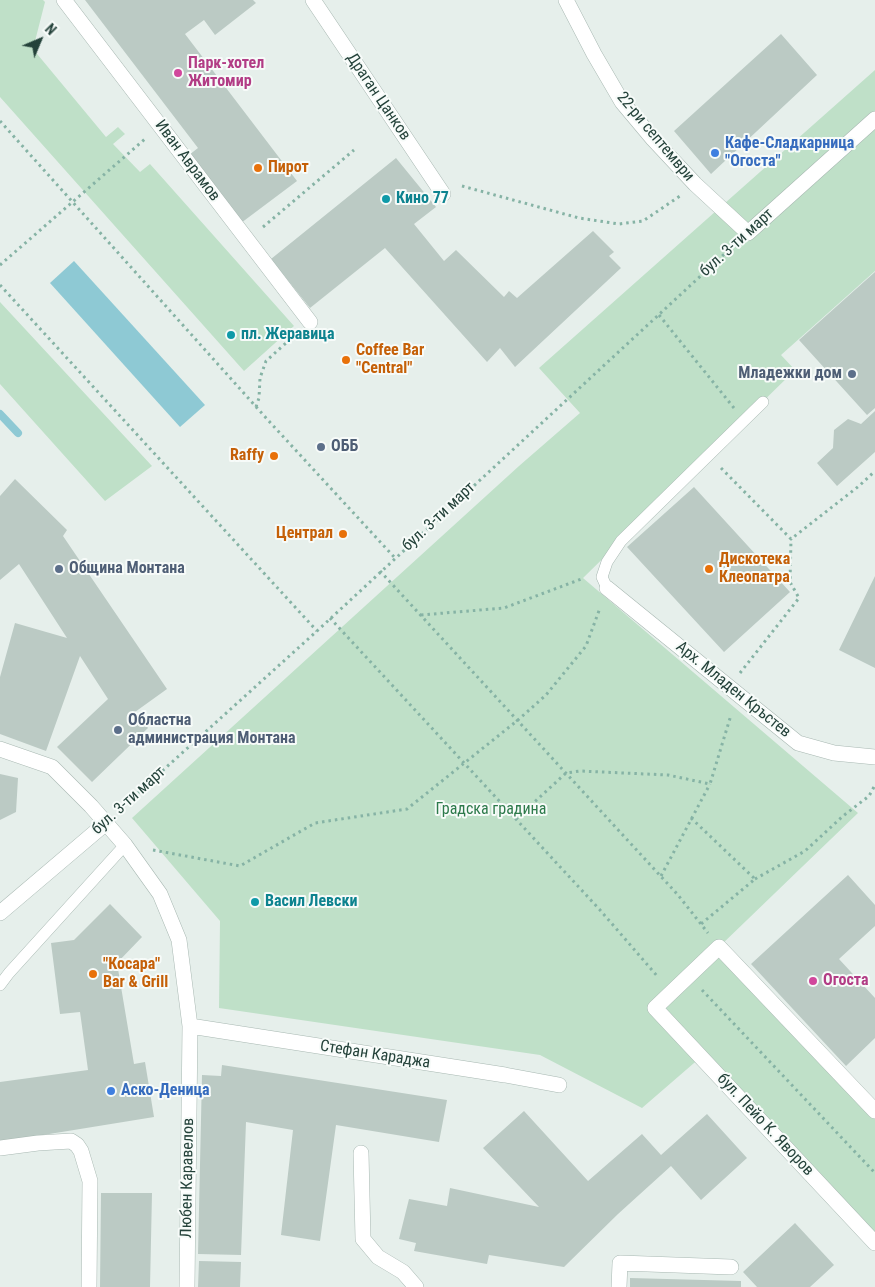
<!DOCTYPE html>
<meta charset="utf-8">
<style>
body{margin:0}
#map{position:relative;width:875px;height:1287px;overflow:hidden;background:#e6efeb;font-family:"Roboto Condensed",sans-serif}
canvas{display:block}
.north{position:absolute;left:15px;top:15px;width:50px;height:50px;-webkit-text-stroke:4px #f7fbf9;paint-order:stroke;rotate:45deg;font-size:14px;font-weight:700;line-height:20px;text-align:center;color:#24423a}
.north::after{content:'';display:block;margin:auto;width:18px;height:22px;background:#24423a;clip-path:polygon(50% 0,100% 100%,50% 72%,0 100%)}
</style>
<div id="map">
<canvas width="875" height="1287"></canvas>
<div class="north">N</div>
</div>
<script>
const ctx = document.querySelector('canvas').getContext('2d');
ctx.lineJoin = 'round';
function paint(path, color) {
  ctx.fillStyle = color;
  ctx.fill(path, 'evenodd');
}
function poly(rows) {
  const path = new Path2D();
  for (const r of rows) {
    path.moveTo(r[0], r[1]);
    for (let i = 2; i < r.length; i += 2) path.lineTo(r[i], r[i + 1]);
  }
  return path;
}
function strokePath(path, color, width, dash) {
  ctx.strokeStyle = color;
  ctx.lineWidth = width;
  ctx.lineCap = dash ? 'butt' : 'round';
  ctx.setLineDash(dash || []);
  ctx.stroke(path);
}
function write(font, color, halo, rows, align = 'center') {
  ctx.font = font + ' "Roboto Condensed",sans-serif';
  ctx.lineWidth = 4;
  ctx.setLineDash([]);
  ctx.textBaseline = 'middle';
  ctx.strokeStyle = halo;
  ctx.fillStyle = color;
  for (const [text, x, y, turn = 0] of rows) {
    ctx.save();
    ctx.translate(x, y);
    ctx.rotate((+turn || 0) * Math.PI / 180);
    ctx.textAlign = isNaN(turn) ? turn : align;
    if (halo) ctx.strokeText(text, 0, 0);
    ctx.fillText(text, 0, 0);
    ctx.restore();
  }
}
paint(poly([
 [0,0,43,0,45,2,33,49,106,137,118,127,125,134,113,144,140,172,150,164,294,326,244,371,0,97],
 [875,70,875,271,781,355,795,370,583,578,858,813,719,947,875,1117,875,1235,701,1057,642,1108,540,1055,219,1008,220,921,132,818,519,466,580,413,539,368],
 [0,302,152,466,105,501,0,384]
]), '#bfe0c8');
paint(poly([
 [74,261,205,405,180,427,50,283]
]), '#8ec9d4');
strokePath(poly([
 [0,414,18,433]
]), '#8ec9d4', 8);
paint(poly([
 [85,0,253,0,256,3,215,35,204,20,185,34,297,181,241,223,189,155,198,148],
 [781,34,817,75,711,174,674,131],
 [396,158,436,207,414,224,444,261,456,250,504,297,509,291,517,298,593,231,614,252,609,256,621,268,515,367,500,348,487,362,385,248,310,308,271,259],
 [875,272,875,408,867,415,799,340],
 [875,411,875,452,837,486,817,463,833,448,834,430,848,419,861,424],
 [15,479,67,530,63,536,167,689,135,712,148,728,92,782,57,747,108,699,80,656,46,751,0,734,0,677,15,623,67,638,19,564,0,580,0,496],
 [694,487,790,592,724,652,627,547],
 [875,576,875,668,839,650],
 [0,774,18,778,16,812,0,820],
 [848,875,875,905,875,926,839,959,875,998,875,1038,846,1066,751,964],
 [110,904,142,937,117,963,134,1064,145,1062,154,1117,0,1142,0,1082,88,1070,80,1012,60,1014,51,943,74,940],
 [222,1065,447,1100,439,1142,336,1125,320,1241,281,1235,293,1130,246,1122,241,1255,198,1254,202,1075,221,1076],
 [524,1111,588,1181,642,1134,661,1155,707,1114,747,1158,701,1200,671,1166,618,1214,564,1267,489,1255,487,1264,414,1251,416,1243,399,1239,409,1199,447,1206,450,1188,539,1207,483,1148],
 [101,1193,152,1193,150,1287,100,1287],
 [795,1223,834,1265,810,1287,757,1287,743,1272],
 [199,1261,241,1262,240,1287,198,1287],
 [630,1278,741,1281,741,1287,630,1287]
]), '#bbcac4');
const lane = poly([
 [607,588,602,577,607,562,621,541,763,402],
 [0,985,9,973,125,845]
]);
const street = poly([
 [64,0,310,322],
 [313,0,443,194],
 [566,0,594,54,622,102,653,139,695,184,748,233,875,119],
 [607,588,798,743,834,753,875,757],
 [0,749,52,767,91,806,125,845,160,894,179,940,190,1026,187,1287],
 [0,913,106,823],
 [190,1026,505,1075,559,1085],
 [875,1111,719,947,655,1008,875,1243],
 [0,1148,38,1143,71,1141,77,1145,81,1151,90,1181,89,1287],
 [361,1153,363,1239,378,1257,403,1272,416,1287],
 [619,1287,620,1263,731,1267]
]);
strokePath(lane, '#a8b8b2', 12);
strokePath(street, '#a8b8b2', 16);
strokePath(poly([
 [0,121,267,419,395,558],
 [462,186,579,218,619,224,643,221,680,196],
 [263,227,354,150],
 [0,265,145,139],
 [0,285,317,631],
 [659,315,734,408],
 [256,407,259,398,260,378,266,361,296,334],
 [721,468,791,539,859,486,875,471],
 [380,571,678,895,708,933],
 [421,615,504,608,584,578],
 [330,618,600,910,658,977],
 [740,673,799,598,790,582,791,539],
 [119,810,317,631,733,246],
 [691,818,755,879,701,924],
 [516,819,566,773,580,771,668,775,710,784,731,715],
 [153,850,240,866,315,823,407,809,518,720,546,695,586,646,600,608],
 [661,876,710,784],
 [755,879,805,851,843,816,869,796,875,785],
 [702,990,875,1173]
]), '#86b3a5', 3, [2.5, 4]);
strokePath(lane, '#fff', 11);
strokePath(street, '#fff', 15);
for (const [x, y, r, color] of [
 [178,73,5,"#d1479c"],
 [715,153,5,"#3f7fe0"],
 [258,168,5,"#e8710a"],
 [386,199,5,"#0f9aa8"],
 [231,335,5,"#0f9aa8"],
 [346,360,5,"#e8710a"],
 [852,374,5,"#5c6f8a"],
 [321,447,5,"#5c6f8a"],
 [274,456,5,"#e8710a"],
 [343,534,5,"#e8710a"],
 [59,569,5,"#5c6f8a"],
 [709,569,5,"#e8710a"],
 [118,730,5,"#5c6f8a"],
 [255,902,5,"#0f9aa8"],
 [93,974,5,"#e8710a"],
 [813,981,5,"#d1479c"],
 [111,1091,5,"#3f7fe0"]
]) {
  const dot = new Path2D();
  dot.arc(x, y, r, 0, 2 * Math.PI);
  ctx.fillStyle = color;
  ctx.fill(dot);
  strokePath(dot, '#f7fbf9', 2);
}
write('bold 16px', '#b23c85', '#f7fbf9', [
 ["Парк-хотел",188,64],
 ["Житомир",188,82],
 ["Огоста",823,981]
], 'left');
write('16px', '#24423a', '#f7fbf9', [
 ["Драган Цанков",378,97,56],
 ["22-ри септември",655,137,50],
 ["Иван Аврамов",187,161,53],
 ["бул. 3-ти март",737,243,-42],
 ["бул. 3-ти март",439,517,-43],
 ["Арх. Младен Кръстев",733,690,39],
 ["бул. 3-ти март",129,801,-42],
 ["Стефан Караджа",375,1055,9],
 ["бул. Пейо К. Яворов",765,1125,47],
 ["Любен Каравелов",188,1178,-89]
]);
write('bold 16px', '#366cbe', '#f7fbf9', [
 ["Кафе-Сладкарница",725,144],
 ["\"Огоста\"",725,162],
 ["Аско-Деница",121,1091]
], 'left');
write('bold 16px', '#c56008', '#f7fbf9', [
 ["Пирот",268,168],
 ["Coffee Bar",356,351],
 ["\"Central\"",356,369],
 ["Raffy",264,456,"right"],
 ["Централ",333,534,"right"],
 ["Дискотека",719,560],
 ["Клеопатра",719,578],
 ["\"Косара\"",103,965],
 ["Bar & Grill",103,983]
], 'left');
write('bold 16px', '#0d838f', '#f7fbf9', [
 ["Кино 77",396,199],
 ["пл. Жеравица",241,335],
 ["Васил Левски",265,902]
], 'left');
write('bold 16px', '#4e5e75', '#f7fbf9', [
 ["Младежки дом",842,374,"right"],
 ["ОББ",331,447],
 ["Община Монтана",69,569],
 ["Областна",128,721],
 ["администрация Монтана",128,739]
], 'left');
write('16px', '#2d7a4b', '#f7fbf9', [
 ["Градска градина",491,810]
]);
</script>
